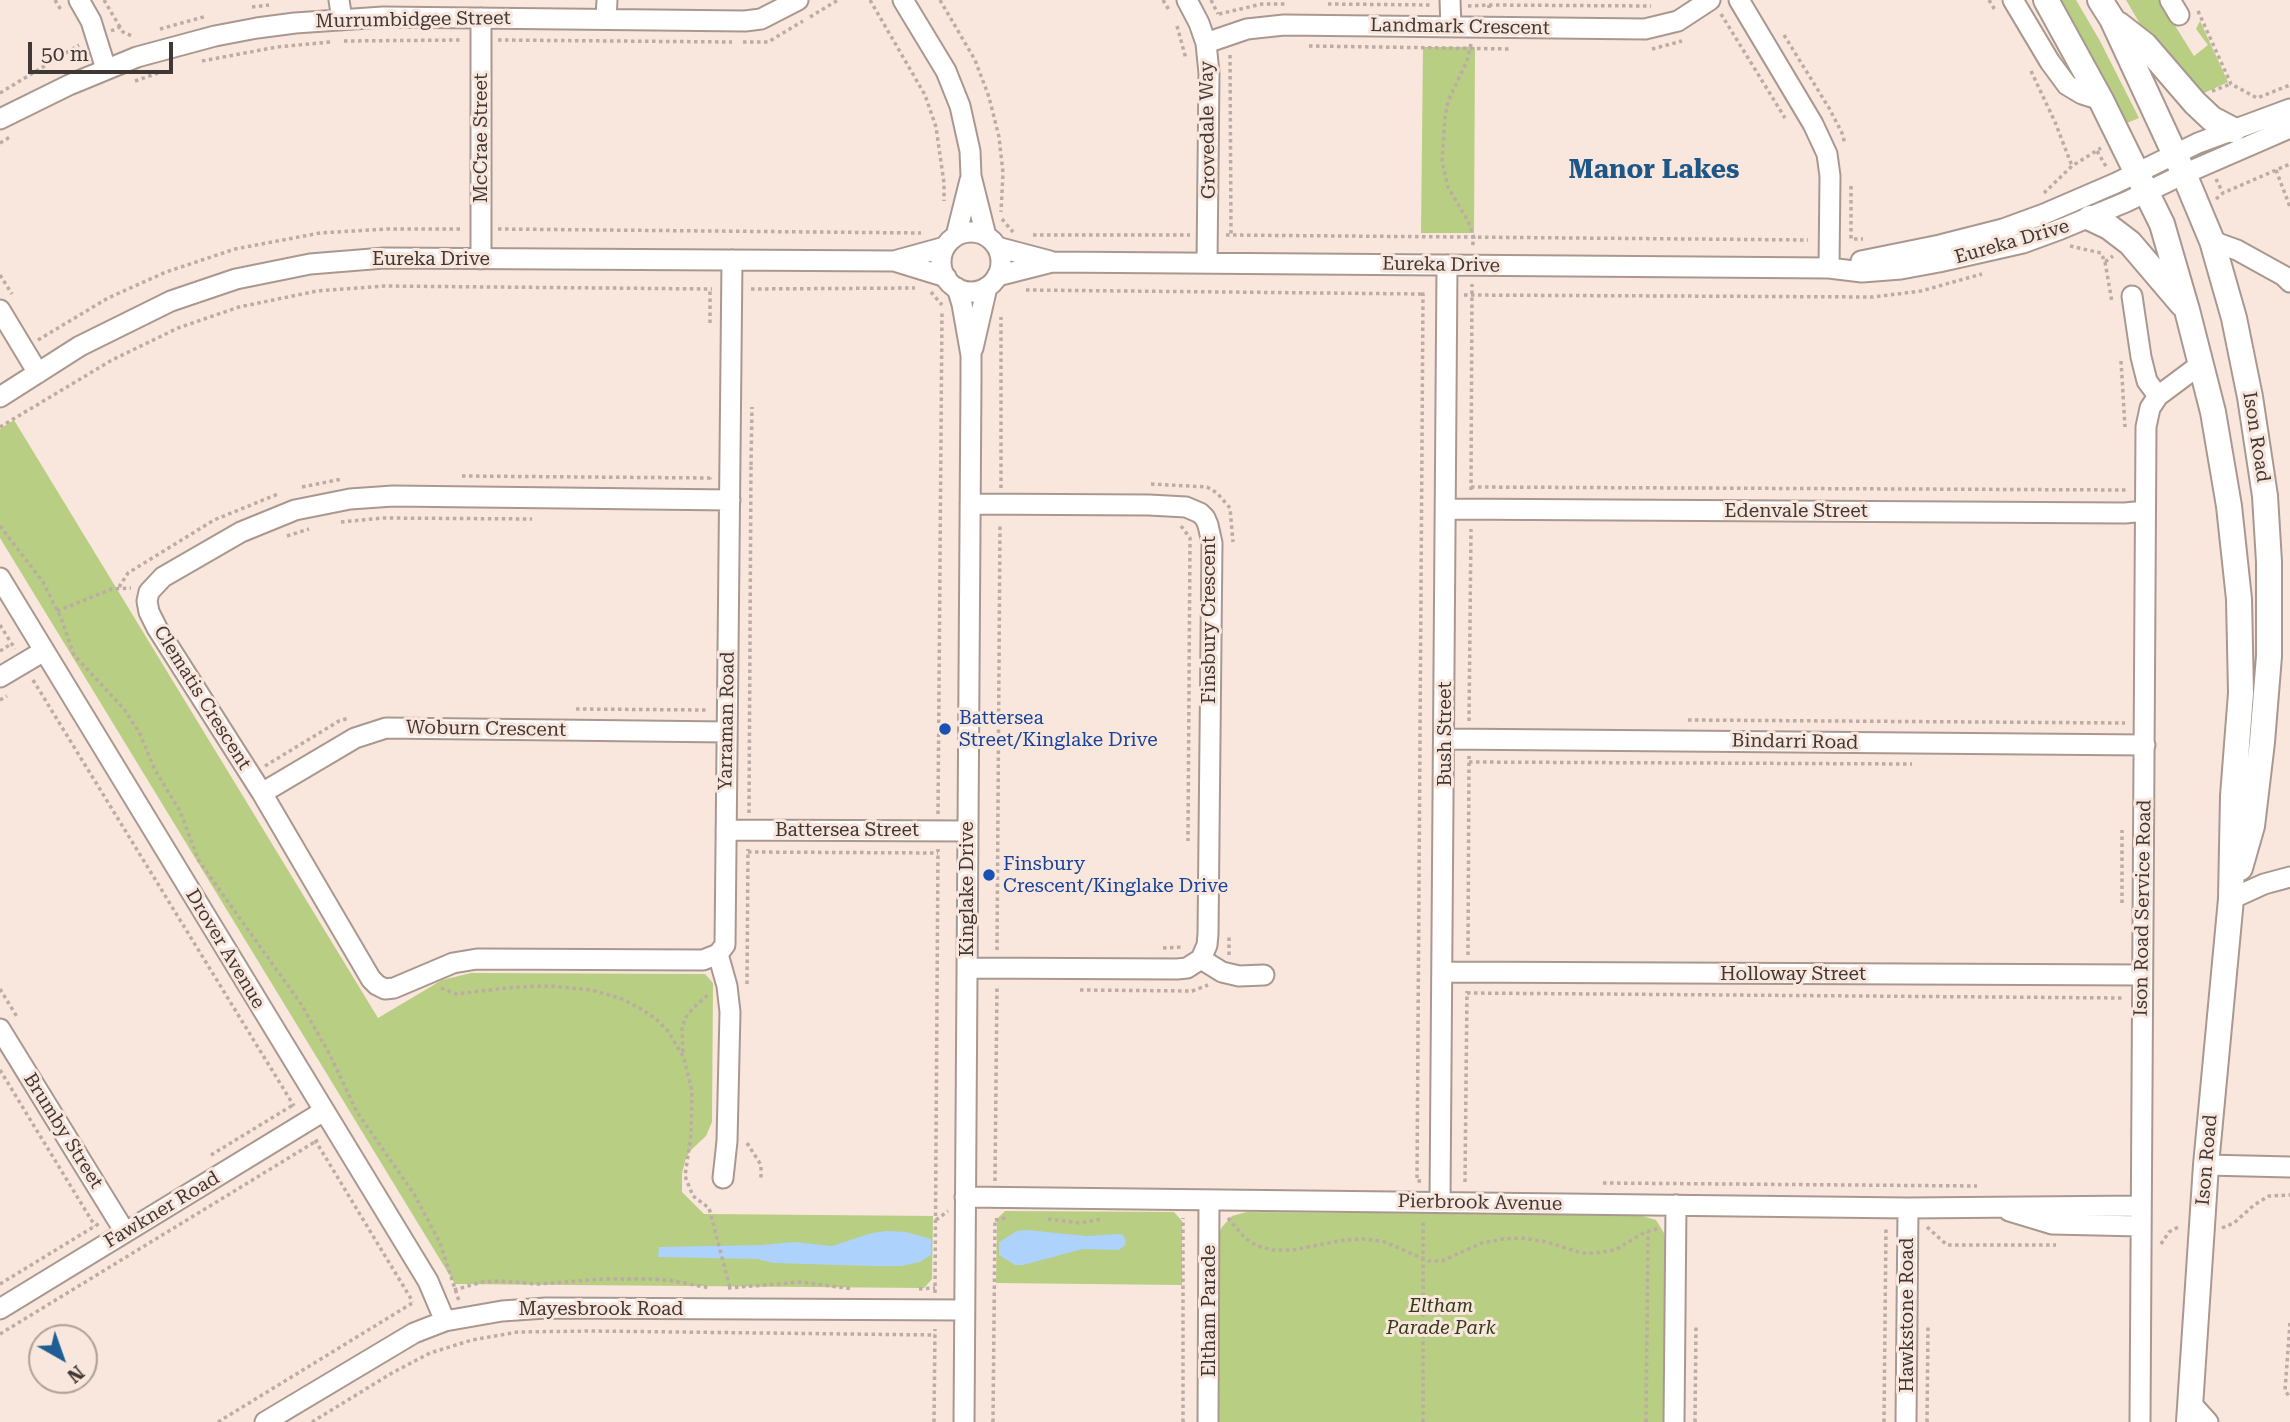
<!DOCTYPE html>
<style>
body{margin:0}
#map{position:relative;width:2290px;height:1422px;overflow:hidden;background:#f9e6dc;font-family:"Roboto Serif",serif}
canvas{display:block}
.north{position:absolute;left:28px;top:1324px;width:70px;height:70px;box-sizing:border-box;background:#f9e6dc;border:2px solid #afa099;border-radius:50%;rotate:140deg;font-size:19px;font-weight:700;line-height:28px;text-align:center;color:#403835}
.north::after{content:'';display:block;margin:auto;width:24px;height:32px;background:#1e5e94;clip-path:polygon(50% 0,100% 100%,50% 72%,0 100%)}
.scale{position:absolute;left:28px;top:42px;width:145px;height:32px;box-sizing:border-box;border:4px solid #403835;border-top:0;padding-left:9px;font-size:21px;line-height:24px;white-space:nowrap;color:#403835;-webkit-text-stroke:5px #f9e6dc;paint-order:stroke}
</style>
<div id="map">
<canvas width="2290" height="1422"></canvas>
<div class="north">N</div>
<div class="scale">50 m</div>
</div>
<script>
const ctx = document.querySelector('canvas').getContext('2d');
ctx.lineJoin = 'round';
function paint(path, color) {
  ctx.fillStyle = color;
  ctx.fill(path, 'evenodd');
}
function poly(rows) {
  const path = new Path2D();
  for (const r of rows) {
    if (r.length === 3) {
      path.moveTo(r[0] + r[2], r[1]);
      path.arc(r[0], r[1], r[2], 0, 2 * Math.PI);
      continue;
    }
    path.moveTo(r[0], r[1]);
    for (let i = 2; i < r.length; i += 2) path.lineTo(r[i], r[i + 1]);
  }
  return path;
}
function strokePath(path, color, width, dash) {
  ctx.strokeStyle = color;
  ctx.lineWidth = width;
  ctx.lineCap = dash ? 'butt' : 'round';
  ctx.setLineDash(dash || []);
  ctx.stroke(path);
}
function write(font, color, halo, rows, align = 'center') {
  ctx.font = font + ' "Roboto Serif",serif';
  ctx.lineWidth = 6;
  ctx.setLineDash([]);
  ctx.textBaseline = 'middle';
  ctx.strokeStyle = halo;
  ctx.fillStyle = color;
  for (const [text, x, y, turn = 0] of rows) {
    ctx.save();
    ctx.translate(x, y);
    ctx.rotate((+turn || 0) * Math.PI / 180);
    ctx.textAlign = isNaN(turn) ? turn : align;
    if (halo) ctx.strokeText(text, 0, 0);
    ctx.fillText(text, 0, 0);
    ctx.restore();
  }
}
paint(poly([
 [2059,0,2076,0,2100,41,2139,118,2127,123],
 [2126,0,2159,0,2194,56,2208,45,2196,29,2200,21,2228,82,2204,93,2200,92,2143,29],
 [1423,47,1475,47,1474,233,1421,233],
 [14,420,378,1018,442,980,471,973,705,974,713,983,712,1122,706,1136,690,1151,686,1158,682,1173,682,1192,704,1214,933,1216,932,1279,924,1288,455,1284,0,538,0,429],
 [1005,1211,1174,1212,1182,1221,1182,1285,996,1283,997,1219],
 [1247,1212,1639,1215,1656,1220,1664,1233,1665,1242,1664,1422,1218,1422,1219,1233,1222,1227,1232,1216]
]), '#b8ce83');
paint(poly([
 [1027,1230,1087,1236,1119,1234,1123,1235,1126,1241,1125,1245,1119,1250,1083,1249,1023,1265,1015,1265,999,1255,999,1242,1017,1231],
 [887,1231,906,1232,931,1239,931,1255,920,1262,902,1266,872,1266,774,1263,757,1259,658,1257,659,1247,761,1245,794,1242,832,1246,872,1233]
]), '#add2fc');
const minor = poly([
 [79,0,91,21,106,69],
 [339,0,342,20],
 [903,0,946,71,960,106,970,151,971,176,986,236],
 [1187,0,1199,23,1206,43,1209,73,1207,263],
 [1450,0,1451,27],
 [1739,0,1813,124,1827,154,1830,176,1829,268],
 [2013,0,2050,62,2067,85,2082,94,2101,100],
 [2170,0,2179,15],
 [481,18,481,259],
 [606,19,607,0],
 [1206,43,1247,29,1284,25,1645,29,1678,21,1710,0],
 [0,119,69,85,137,57,215,36,257,28,295,23,383,17,745,21,761,19,798,0],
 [971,262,30],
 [956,236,970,180],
 [2212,241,2237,250,2284,276,2290,282],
 [997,247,1050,261],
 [894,261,946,277],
 [1861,261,1940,245,2003,229,2044,214,2116,183,2198,143,2290,109],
 [997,276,1052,262,1829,268,1862,272,1901,269,1939,262,2023,243,2061,229,2126,202,2184,174,2290,128],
 [957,288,962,304,971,355,971,379,964,1422],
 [2132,296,2141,357,2147,381,2158,396],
 [0,310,38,373],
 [973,348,987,287],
 [0,397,80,346,171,301,236,279,310,264,384,258,894,261,945,247],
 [1446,509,2125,513,2145,511],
 [0,578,428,1281,445,1321],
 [0,677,44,651],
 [1445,739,2145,745],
 [262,793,355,738,386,728,727,732],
 [726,830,967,831],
 [2231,899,2264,884,2290,877],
 [718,954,703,960,477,959,453,963,394,988,385,989,377,985,371,979,262,793,157,628,149,612,147,601,149,592,163,577,241,532,295,510,350,499,393,496,730,500],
 [1201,959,1222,972,1239,976,1264,975],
 [967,968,1177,969,1187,968,1201,959,1207,945,1208,934,1212,543,1208,525,1205,518,1200,513,1186,507,1149,505,970,504],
 [1443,972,2142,975],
 [0,1029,125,1232],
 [2206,1165,2290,1167],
 [723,1178,727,1141,730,1012,727,986,718,954,725,945,732,260],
 [965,1197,1908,1208,2141,1206],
 [1440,1203,1447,265],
 [2009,1211,2052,1224,2140,1226],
 [0,1309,324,1111],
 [2189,1401,2208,1422],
 [265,1422,414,1333,445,1321,502,1311,546,1308,964,1310],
 [1208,1422,1209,1200],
 [1674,1422,1676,1205],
 [1906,1422,1908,1208],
 [2140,1422,2146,427,2150,408,2158,396,2201,364]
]);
const major = poly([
 [2046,0,2101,100,2162,224,2187,310,2213,412,2229,506,2239,599,2241,693,2233,796,2231,899,2206,1165,2189,1422],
 [2100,0,2112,19,2184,174,2212,241,2234,318,2250,397,2265,496,2269,562,2269,656,2262,742,2252,826,2240,868],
 [2118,24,2145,45,2195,103,2212,119,2233,130],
 [2090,218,2109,227,2130,243,2182,304]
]);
strokePath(minor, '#aa988f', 23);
strokePath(major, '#aa988f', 28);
strokePath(poly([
 [55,0,61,10],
 [104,0,120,27],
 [870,0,925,95,936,127,944,183,944,201],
 [940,0,975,60,989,97,999,137,1003,173,1001,212],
 [1163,0,1169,10],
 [1211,0,1218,14],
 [1989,0,1995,10],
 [1328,4,1432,5],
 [1489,5,1651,6],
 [1468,6,1489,5,1489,8],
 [252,7,269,5],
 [2198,11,2231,84,2257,98,2290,85],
 [1219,14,1262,4,1285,4],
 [1721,14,1785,118],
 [810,17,838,0],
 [1177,26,1186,59],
 [160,29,207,16],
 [111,31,120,27,123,32,134,37],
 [1784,35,1829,108,1842,133,1845,144],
 [498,40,732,42],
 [344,41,462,40],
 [743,42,768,42,803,21],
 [1471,44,1467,61,1448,101,1445,118,1442,161,1448,187,1468,221,1474,238,1472,248],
 [1309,46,1512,49],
 [1652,49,1682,41],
 [1230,55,1231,235],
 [202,61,277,47,330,42],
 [2031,71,2055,122,2072,166],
 [135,81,158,73],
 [2212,91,2231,84],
 [0,93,79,45],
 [0,143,10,137],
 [2097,151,2107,168],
 [2276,170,2290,207],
 [2216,179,2223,193],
 [1851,186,1851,239,1863,239],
 [2044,193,2072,166,2101,148],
 [2216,199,2223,193,2290,164],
 [1002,219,1013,232],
 [498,229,921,233],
 [1033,235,1190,235],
 [1226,235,1808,240],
 [2070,246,2101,253,2105,262,2113,256],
 [2105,262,2112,302],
 [0,275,12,294],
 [751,289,915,288],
 [1026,290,1423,294],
 [931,292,942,305],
 [1464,295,1873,297,1921,291,1982,274],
 [710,323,710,289],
 [38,340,108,298,166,272,235,249,320,233,387,229,462,229],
 [2121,361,2125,427],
 [0,427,112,360,178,328,239,307,317,291,384,286,712,289],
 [751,465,752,407],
 [462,476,710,478,710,474],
 [1151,484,1207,487,1217,493,1230,508,1233,542],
 [302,487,342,479],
 [1471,487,2126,490],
 [1001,488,1001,317],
 [1471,490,1472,284],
 [341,522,383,518,532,519],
 [0,526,43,582,61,618,74,655,124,709,139,732,155,770,180,811,199,861,301,1004,330,1055,357,1112,414,1194,440,1243,459,1301],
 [1181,526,1190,538,1188,841],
 [287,536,309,529],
 [119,587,128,573,214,520,278,494],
 [57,611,112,589,131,588],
 [0,625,15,649],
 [0,651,11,644],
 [33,680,294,1106],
 [0,700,7,696],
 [576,709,707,710],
 [1688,720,2125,723],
 [1469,721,1471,529],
 [1469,762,1912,764],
 [265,766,339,721,349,718],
 [749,813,751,465],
 [938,814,942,310],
 [748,852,938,853],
 [2122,903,2122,830],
 [1163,948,1183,947],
 [997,950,1000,523],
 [1229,955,1229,935],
 [1468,955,1469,756],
 [747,984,748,849],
 [441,988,456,994,516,987,550,986,591,990,620,998,641,1009,655,1018,668,1031,684,1058,692,1091,691,1135,685,1176,693,1196,709,1208,730,1288],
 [0,989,17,1017],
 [1080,990,1192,991,1208,985],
 [1467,993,2123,998],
 [683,1052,682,1027,686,1017,693,1008,709,994],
 [0,1070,95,1226],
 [315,1140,413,1302],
 [747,1143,761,1165,761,1179],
 [211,1155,293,1105],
 [995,1181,997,985],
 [1421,1181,1417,1181,1423,294,1428,294],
 [1465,1182,1467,991],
 [1603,1183,1977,1186],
 [1228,1218,1245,1238,1257,1246,1273,1250,1293,1250,1344,1240,1366,1239,1385,1242,1429,1261,1442,1261,1482,1243,1503,1239,1521,1238,1543,1241,1582,1253,1595,1253,1615,1250,1645,1232,1657,1229],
 [1048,1219,1080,1223,1102,1219],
 [936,1220,948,1211],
 [995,1220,1006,1218],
 [1927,1227,1947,1245,2056,1245],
 [2222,1228,2234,1223,2254,1205,2269,1196,2290,1195],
 [2161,1244,2169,1232,2180,1226],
 [0,1284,100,1223],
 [728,1288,801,1282,853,1289],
 [919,1289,935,1288],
 [454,1290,482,1282,498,1281,538,1284,603,1279,649,1279,668,1280,710,1288],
 [935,1293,938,849],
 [2290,1323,2285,1390,2290,1398],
 [0,1334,318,1140],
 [218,1422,414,1302],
 [312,1422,392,1373,430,1353,472,1340,518,1332,591,1331,935,1335],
 [934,1422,935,1329],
 [993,1422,995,1220],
 [1183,1422,1183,1218],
 [1423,1422,1423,1221],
 [1646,1422,1648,1232],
 [1695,1422,1696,1325],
 [1884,1422,1886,1227],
 [1927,1422,1928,1327]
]), '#bcaca5', 3.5, [3.5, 3.5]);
strokePath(minor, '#fff', 19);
strokePath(major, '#fff', 24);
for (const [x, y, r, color] of [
 [945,729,7,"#1a4fb4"],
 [989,875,7,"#1a4fb4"]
]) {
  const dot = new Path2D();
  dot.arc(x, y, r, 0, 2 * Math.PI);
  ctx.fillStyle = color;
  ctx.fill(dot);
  strokePath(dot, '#f9e6dc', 2.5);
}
write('19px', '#403835', '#f9e6dc', [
 ["Murrumbidgee Street",413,20,-1],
 ["Landmark Crescent",1460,27,1],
 ["Grovedale Way",1208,130,-91],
 ["McCrae Street",481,138,-90],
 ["Eureka Drive",2012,242,-16],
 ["Eureka Drive",431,259],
 ["Eureka Drive",1441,265,1],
 ["Ison Road",2256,437,81],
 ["Edenvale Street",1796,511],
 ["Finsbury Crescent",1209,620,-90],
 ["Clematis Crescent",202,698,58],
 ["Yarraman Road",727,721,-89],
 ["Woburn Crescent",486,729,1],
 ["Bush Street",1445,734,-90],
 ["Bindarri Road",1795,742,1],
 ["Battersea Street",847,830],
 ["Kinglake Drive",967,889,-90],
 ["Ison Road Service Road",2143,908,-89],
 ["Drover Avenue",225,949,59],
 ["Holloway Street",1793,974],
 ["Brumby Street",63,1131,58],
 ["Ison Road",2207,1160,-85],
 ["Pierbrook Avenue",1480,1203,1],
 ["Fawkner Road",162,1210,-31],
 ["Mayesbrook Road",601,1309],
 ["Eltham Parade",1209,1311,-90],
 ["Hawkstone Road",1907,1315,-90]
]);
write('19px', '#164399', '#f9e6dc', [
 ["Battersea",959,718],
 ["Street/Kinglake Drive",959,740],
 ["Finsbury",1003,864],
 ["Crescent/Kinglake Drive",1003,886]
], 'left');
write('italic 19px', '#323c17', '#f9e6dc', [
 ["Eltham",1441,1306],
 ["Parade Park",1441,1328]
]);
write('bold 26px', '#1d5788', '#f9e6dc', [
 ["Manor Lakes",1654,170]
]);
</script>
